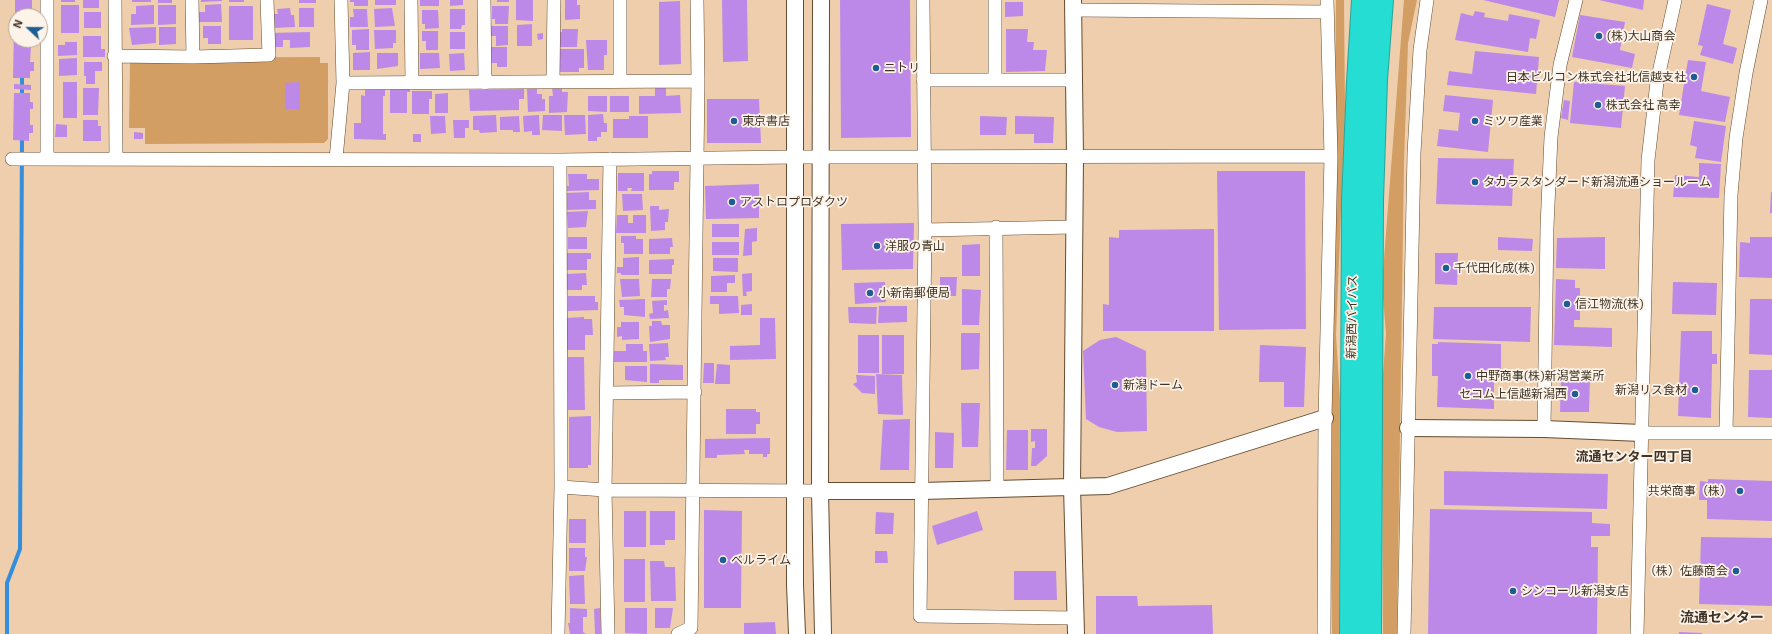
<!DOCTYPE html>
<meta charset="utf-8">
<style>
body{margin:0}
#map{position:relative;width:1772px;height:634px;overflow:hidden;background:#eecead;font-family:"Exo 2",sans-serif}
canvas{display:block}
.north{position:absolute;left:8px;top:8px;width:40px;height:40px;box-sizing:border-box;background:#fdf3e9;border:1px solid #b1a69b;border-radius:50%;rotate:292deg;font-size:11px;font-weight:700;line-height:16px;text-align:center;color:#3f3325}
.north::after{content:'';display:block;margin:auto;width:14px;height:18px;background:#1d5d93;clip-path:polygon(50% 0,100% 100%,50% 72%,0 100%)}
</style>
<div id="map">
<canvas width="1772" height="634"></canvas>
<div class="north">N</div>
</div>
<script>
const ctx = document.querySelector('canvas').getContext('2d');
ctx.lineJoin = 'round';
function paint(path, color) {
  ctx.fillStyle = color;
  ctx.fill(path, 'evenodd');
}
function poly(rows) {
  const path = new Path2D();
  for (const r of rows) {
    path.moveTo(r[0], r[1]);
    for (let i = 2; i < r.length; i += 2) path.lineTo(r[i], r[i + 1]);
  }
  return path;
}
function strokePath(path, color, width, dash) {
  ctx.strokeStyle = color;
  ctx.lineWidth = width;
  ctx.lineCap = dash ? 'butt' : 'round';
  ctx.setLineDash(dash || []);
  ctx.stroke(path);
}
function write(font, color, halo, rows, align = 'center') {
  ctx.font = font + ' "Exo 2","Noto Sans JP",sans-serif';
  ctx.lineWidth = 3.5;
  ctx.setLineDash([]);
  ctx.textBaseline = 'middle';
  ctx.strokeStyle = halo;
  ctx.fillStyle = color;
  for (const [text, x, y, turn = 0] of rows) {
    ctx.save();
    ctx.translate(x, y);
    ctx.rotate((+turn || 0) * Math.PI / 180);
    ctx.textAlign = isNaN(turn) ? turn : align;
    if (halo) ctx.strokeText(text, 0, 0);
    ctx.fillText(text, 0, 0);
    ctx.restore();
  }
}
paint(poly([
 [1336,0,1344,0,1345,111,1336,335,1340,399,1339,634,1332,634,1331,477],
 [1404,0,1417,0,1408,43,1404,163,1397,634,1383,634,1382,387,1386,334,1382,285],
 [320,57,320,63,328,63,328,139,324,143,145,144,145,128,129,128,130,63,134,58]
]), '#d29e64');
strokePath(poly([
 [22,98,22,73],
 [7,634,7,583,20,549,22,137]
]), '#348edb', 4);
paint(poly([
 [15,0,32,0,32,16,15,16],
 [61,0,75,0,75,2,61,2],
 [83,0,99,0,99,8,83,8],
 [132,0,151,0,151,2,132,2],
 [158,0,172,0,172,3,158,3],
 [201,0,222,0,222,1,201,2],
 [229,0,244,0,244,2,229,2],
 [299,0,316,0,316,3,299,3],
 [350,0,368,0,368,6,354,6,354,2,350,2],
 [375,0,396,0,396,5,375,5],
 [420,0,439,0,439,6,420,6],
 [450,0,463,0,463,5,450,6],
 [497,0,509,0,509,2,497,2],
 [516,0,533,0,533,21,516,20],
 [565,0,577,0,577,5,580,5,580,19,565,20],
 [722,0,747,0,748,61,723,62],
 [840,0,910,0,911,137,841,138],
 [1483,0,1559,0,1555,17],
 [1599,0,1644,0,1643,10],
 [680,1,681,64,659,65,659,2],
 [1005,2,1023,2,1023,16,1005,17],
 [221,4,222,22,199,22,199,12,205,12,205,5],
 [1707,4,1731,10,1723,44,1737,48,1733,64,1700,55,1703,46,1698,45],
 [61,5,79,5,79,33,61,33],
 [154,5,154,24,131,25,131,14,136,14,136,6],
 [158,5,176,5,176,24,158,25],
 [229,6,253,6,253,40,229,40],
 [492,6,509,6,508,24,495,24,495,19,492,19],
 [290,8,291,15,294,15,295,27,273,28,272,14,278,14,277,9],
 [299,8,314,8,314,27,299,27],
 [392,8,395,26,375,27,374,9],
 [353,9,367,9,368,27,350,27,350,17,354,17],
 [450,9,465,9,465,25,462,25,461,29,450,29],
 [422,10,438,10,439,28,425,29,425,24,422,24],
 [1475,11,1485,13,1484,17,1508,21,1509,14,1540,20,1536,39,1530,38,1528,52,1455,40,1461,13,1473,16],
 [84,12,101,12,101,28,84,28],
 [1580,15,1625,22,1620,50,1635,54,1632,68,1572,57],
 [532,24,532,46,517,46,517,25],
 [203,26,221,26,221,44,208,44,208,38,203,38],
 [490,26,508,26,508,45,496,46,496,36,490,36],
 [156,27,156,43,132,45,129,28],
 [159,27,176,27,176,44,159,45],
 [14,29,16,29,16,40,34,40,34,47,31,46,30,62,34,62,34,71,30,71,30,78,13,78],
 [369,29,369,50,356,50,356,45,352,45,352,30],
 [562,29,578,29,577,47,559,47,559,32,562,32],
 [1006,29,1028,29,1027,42,1034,42,1033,50,1047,50,1045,71,1006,72],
 [374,30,396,30,396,43,393,43,393,48,375,49],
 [422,31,438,31,438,50,426,50,426,41,422,41],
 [310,32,310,47,290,48,290,40,283,40,283,47,275,47,275,41,270,41,270,33],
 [450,32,465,32,465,49,450,49],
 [543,33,543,39,538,40,537,34],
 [83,36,101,36,101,49,105,49,105,57,83,57],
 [586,40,607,40,607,55,604,55,604,70,588,70],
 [65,42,77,42,77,55,58,56,58,45,65,45],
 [491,47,507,47,507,67,497,67,497,63,491,63],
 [557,49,584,49,584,68,579,68,579,72,560,72,560,58],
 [1475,51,1539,57,1536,94,1447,85,1449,71,1472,74],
 [370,52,370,70,353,70,353,53],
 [377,53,398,53,398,66,377,69],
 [420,53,439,53,440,68,420,69],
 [464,53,465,70,450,71,449,54],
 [77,58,77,75,59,76,59,59],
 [1688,60,1706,62,1701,91,1730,97,1725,122,1679,115],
 [84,62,102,62,102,71,95,71,95,84,86,84,86,76,84,76],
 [63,82,77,82,77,118,63,118],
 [300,82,300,109,285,109,285,83],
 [1574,82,1625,86,1621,128,1570,123],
 [14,84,31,85,31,90,14,89],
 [410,87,410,92,407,92,407,113,390,113,390,88],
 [552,87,562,87,562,92,568,92,567,112,549,113,549,96,553,96],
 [655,87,666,87,666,96,680,95,681,113,639,114,639,96,655,96],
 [83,88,99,88,98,115,83,115],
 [365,88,385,88,385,96,383,96,383,134,386,134,386,140,354,139,354,123,361,123,361,95,365,96],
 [537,88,537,94,542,94,542,99,545,99,545,111,528,112,527,89],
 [524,89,524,99,519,99,519,110,470,111,469,90],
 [412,91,432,91,432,99,429,99,429,114,412,114],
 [14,93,30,93,30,102,33,102,33,109,30,109,30,125,33,125,33,133,29,133,29,141,13,140],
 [448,93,448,113,435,113,435,94],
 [1445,95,1493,100,1488,152,1437,146,1439,129,1458,131,1460,113,1443,111],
 [588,96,607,96,607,112,588,111],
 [610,96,629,96,629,112,610,112],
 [707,99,759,99,761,143,707,143],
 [1564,100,1570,101,1568,120,1561,118],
 [603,114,604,123,607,123,607,132,601,132,601,137,597,137,597,141,588,141,588,115],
 [496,115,497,132,480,133,479,130,473,130,473,116],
 [539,115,540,135,532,135,532,131,524,132,523,116],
 [543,115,562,115,562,131,542,130],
 [564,115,585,115,586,134,565,135],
 [430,116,445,116,446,133,431,134],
 [519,116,520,132,513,132,513,130,500,130,500,117],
 [629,116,648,116,648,138,613,138,613,119,629,119],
 [980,116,1007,117,1006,135,980,135],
 [1015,116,1054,117,1053,143,1034,143,1034,134,1015,134],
 [83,120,98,120,98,126,101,126,101,141,83,141],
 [453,120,469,120,469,128,465,128,465,138,454,138],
 [1694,121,1726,126,1721,162,1695,158,1697,147,1690,145],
 [56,124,67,125,67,137,55,137],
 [134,132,143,133,143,139,134,139],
 [413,134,421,134,421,142,413,142],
 [1438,158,1514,159,1512,206,1436,204],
 [1699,163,1721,164,1719,198,1673,197,1675,175,1699,177],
 [652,171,679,171,679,182,674,182,674,190,649,190,649,174,652,174],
 [1217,171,1305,171,1306,329,1219,330],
 [618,173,644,173,644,191,631,191,632,188,627,188,628,191,618,191],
 [568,174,587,174,587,179,599,179,599,190,566,191,566,186,569,186],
 [759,184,759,218,706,219,705,186],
 [589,192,589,200,596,200,596,209,566,210,566,193],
 [1771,192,1772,192,1772,213,1770,213],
 [622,194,642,194,643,210,623,211],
 [650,206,659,206,659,210,669,209,668,222,665,222,665,230,651,231],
 [588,211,586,227,568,228,567,212],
 [617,215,628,215,628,223,633,223,633,215,646,215,646,233,616,233],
 [914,223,913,269,842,270,841,224],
 [712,224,739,224,739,237,712,237],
 [757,228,757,241,752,242,752,255,743,256,745,229],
 [1214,229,1214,331,1103,331,1103,304,1109,305,1109,237,1119,238,1119,230],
 [621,236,636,236,636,239,643,239,643,254,624,254,624,243,621,243],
 [568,237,587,237,587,249,568,249],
 [1498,237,1533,239,1532,251,1498,250],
 [1605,237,1605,269,1556,268,1557,238],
 [1750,237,1772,237,1772,278,1739,277,1740,242,1750,243],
 [672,238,673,247,670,247,670,254,649,254,649,239],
 [712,242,739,242,739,255,712,255],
 [980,244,980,276,962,276,962,245],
 [567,253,591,253,591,259,587,259,587,270,567,270],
 [1435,253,1458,253,1457,285,1435,284],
 [639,257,639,275,621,275,621,273,617,273,617,267,623,267,623,258],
 [713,258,738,258,738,272,713,271],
 [674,259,674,265,672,265,672,274,649,274,649,260],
 [586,273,587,285,582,285,582,290,567,290,566,274],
 [752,273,752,291,746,292,747,296,743,296,742,274],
 [735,275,735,283,727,283,727,292,711,292,711,276],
 [940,277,957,277,956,296,940,296],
 [620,279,639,279,640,296,622,297],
 [652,279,671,279,670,289,667,289,667,297,651,297],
 [1556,279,1575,280,1575,288,1580,288,1580,320,1574,320,1574,327,1612,328,1612,347,1554,345],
 [885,282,886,302,855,304,854,283],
 [1673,282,1717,283,1716,315,1672,314],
 [962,289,981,290,979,325,962,325],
 [568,296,595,296,595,302,598,302,598,310,568,311],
 [710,296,738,296,739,313,719,314,719,304,710,304],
 [645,299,645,317,624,315,624,307,620,307,619,300],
 [1750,299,1772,299,1772,355,1749,354],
 [667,300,667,305,664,305,664,311,668,310,669,318,650,319,649,314,653,313,652,301],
 [752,304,752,315,741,315,741,305],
 [879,306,907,306,907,322,878,323],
 [848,307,877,307,876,324,849,323],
 [1434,307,1531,307,1530,342,1433,339],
 [584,317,584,319,592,319,593,335,585,335,585,350,567,350,566,318],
 [760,318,775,318,776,359,730,360,730,346,760,345],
 [652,321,661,321,662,325,670,325,670,339,650,342,649,326,652,326],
 [621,322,639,322,639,339,622,340,622,336,617,337,617,327,621,327],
 [1681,331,1712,331,1712,354,1717,354,1717,364,1712,364,1711,418,1678,416],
 [961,333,980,333,979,369,961,370],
 [858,335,879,335,879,373,858,373],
 [882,335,904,335,904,374,882,374],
 [1116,337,1146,351,1147,431,1117,432,1099,427,1086,419,1083,351,1100,340],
 [1438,342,1501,344,1501,377,1494,377,1494,409,1437,407,1438,376,1432,376,1432,344,1438,344],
 [668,343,669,357,665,357,666,360,650,361,649,344],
 [626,344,643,344,643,351,647,351,647,362,614,362,614,351,626,351],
 [1260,345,1306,347,1304,407,1284,407,1284,382,1259,382],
 [568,357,584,357,585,410,568,410],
 [704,363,714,363,714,383,703,383],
 [650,364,683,365,683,380,659,380,659,383,650,383],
 [717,364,730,365,730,384,715,384],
 [625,366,647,366,647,382,625,380],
 [1749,370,1772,370,1772,418,1748,417],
 [876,374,902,375,903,415,878,414],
 [856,375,875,376,875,394,862,393,853,384,857,382],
 [1561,376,1590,376,1589,412,1560,412],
 [961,403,980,403,978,447,962,447],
 [726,409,756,409,756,412,760,412,760,424,756,424,756,434,726,434],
 [591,416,591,465,588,465,588,468,569,468,569,417],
 [910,419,909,470,880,470,883,420],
 [1031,429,1047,429,1047,456,1036,466,1031,466,1032,448,1035,448,1035,441,1031,442],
 [1007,430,1028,430,1028,470,1006,470],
 [935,432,954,433,953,468,935,468],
 [770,438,770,454,767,454,767,457,763,457,763,454,749,454,749,450,744,450,745,454,717,455,717,458,705,458,705,439],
 [1444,471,1608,474,1607,509,1444,505],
 [1708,479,1772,481,1772,521,1707,519,1707,500,1699,500,1700,481,1708,482],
 [1430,509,1592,512,1592,523,1610,524,1610,536,1591,536,1591,547,1598,547,1597,634,1428,634],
 [704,510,742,511,741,608,704,608],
 [624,511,646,511,646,547,624,547],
 [650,511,675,511,675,540,665,540,665,545,650,545],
 [977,511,983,530,937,545,932,526],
 [876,512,894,513,893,534,875,534],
 [569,519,586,519,586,543,569,543],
 [1701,537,1772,538,1772,606,1699,604],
 [569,548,585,548,585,557,587,557,585,571,569,571],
 [875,551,887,551,888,563,875,563],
 [624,559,645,559,645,602,624,602],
 [650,561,664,561,665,567,675,567,676,601,651,601],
 [1014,571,1056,571,1057,600,1014,600],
 [584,575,585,604,570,604,569,576],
 [1096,596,1137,596,1138,606,1212,605,1213,634,1096,634],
 [570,608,587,609,587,617,583,617,583,632,586,634,570,634,568,623,570,623],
 [600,608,601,634,595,634,594,609],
 [625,608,647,608,647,634,625,633],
 [655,608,673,608,670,628,655,628],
 [775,622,776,634,744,634,744,623],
 [1679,632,1702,633,1702,634,1679,634]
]), '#bd89e8');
const minor = poly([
 [115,0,116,159],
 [192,0,193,57],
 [411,0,412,83],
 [484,0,485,83],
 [620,0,620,81],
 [923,0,925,230,920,616,1075,618],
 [995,0,995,80],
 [1073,10,1327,12],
 [114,56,193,57,269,55,267,0],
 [923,80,1073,80],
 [553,81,554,0],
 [343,83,698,81],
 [47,158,47,0],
 [12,159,560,160,795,157,1331,156],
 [336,159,343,83,341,0],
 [996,227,997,490],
 [925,230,1074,227],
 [607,393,695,392],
 [1544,429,1547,227,1551,137,1560,65,1576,0],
 [1726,432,1731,195,1736,138,1746,73,1761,0],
 [1642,433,1772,433],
 [561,487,605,490,820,491],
 [558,634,561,487,560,160],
 [608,634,605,490,610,159],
 [678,634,691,628,698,81,697,0],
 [1324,634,1325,418,1331,156,1327,0],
 [1404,634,1414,153,1420,50,1427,0],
 [1637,634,1648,160,1657,82,1675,0]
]);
const tertiary = poly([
 [795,0,795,585,797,634],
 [821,0,820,491,823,634],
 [1073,0,1075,157,1072,487,1076,634],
 [1408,428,1544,429,1642,433],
 [820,491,921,491,1108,486,1325,418]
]);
const motorway = poly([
 [1351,634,1353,200,1358,82,1363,0],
 [1370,634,1372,200,1376,80,1382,0]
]);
strokePath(minor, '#664b2e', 14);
strokePath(tertiary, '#664b2e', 18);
strokePath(motorway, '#2ea296', 24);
strokePath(minor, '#fff', 13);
strokePath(tertiary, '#fff', 16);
strokePath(motorway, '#25ddd3', 22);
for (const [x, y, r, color] of [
 [1599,36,4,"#1d5d93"],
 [876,68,4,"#1d5d93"],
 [1694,77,4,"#1d5d93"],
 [1598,105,4,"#1d5d93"],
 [734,121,4,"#1d5d93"],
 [1475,121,4,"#1d5d93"],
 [1475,182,4,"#1d5d93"],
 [732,202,4,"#1d5d93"],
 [877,246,4,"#1d5d93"],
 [1446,268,4,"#1d5d93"],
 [870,293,4,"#1d5d93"],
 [1567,304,4,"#1d5d93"],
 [1468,376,4,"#1d5d93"],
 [1115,385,4,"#1d5d93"],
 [1695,390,4,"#1d5d93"],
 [1575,394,4,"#1d5d93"],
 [1740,491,4,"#1d5d93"],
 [723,560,4,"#1d5d93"],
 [1736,571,4,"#1d5d93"],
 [1513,591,4,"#1d5d93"]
]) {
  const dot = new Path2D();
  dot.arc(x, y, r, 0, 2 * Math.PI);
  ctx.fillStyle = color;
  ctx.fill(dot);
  strokePath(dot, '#fdf3e9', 1.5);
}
write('12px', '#3f3325', '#fdf3e9', [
 ["(株)大山商会",1607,36],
 ["ニトリ",884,68],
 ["日本ビルコン株式会社北信越支社",1686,77,"right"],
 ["株式会社 高幸",1606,105],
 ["東京書店",742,121],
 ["ミツワ産業",1483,121],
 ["タカラスタンダード新潟流通ショールーム",1483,182],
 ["アストロプロダクツ",740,202],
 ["洋服の青山",885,246],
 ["千代田化成(株)",1454,268],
 ["小新南郵便局",878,293],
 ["信江物流(株)",1575,304],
 ["中野商事(株)新潟営業所",1476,376],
 ["新潟ドーム",1123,385],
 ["新潟リス食材",1687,390,"right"],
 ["セコム上信越新潟西",1567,394,"right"],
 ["共栄商事（株）",1732,491,"right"],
 ["ベルライム",731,560],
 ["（株）佐藤商会",1728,571,"right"],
 ["シンコール新潟支店",1521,591]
], 'left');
write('12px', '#3f3325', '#fdf3e9', [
 ["新潟西バイパス",1352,317,-89]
]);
write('bold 13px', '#3f3325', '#fdf3e9', [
 ["流通センター四丁目",1634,457]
]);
write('bold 14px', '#3f3325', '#fdf3e9', [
 ["流通センター",1722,617]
]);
</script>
